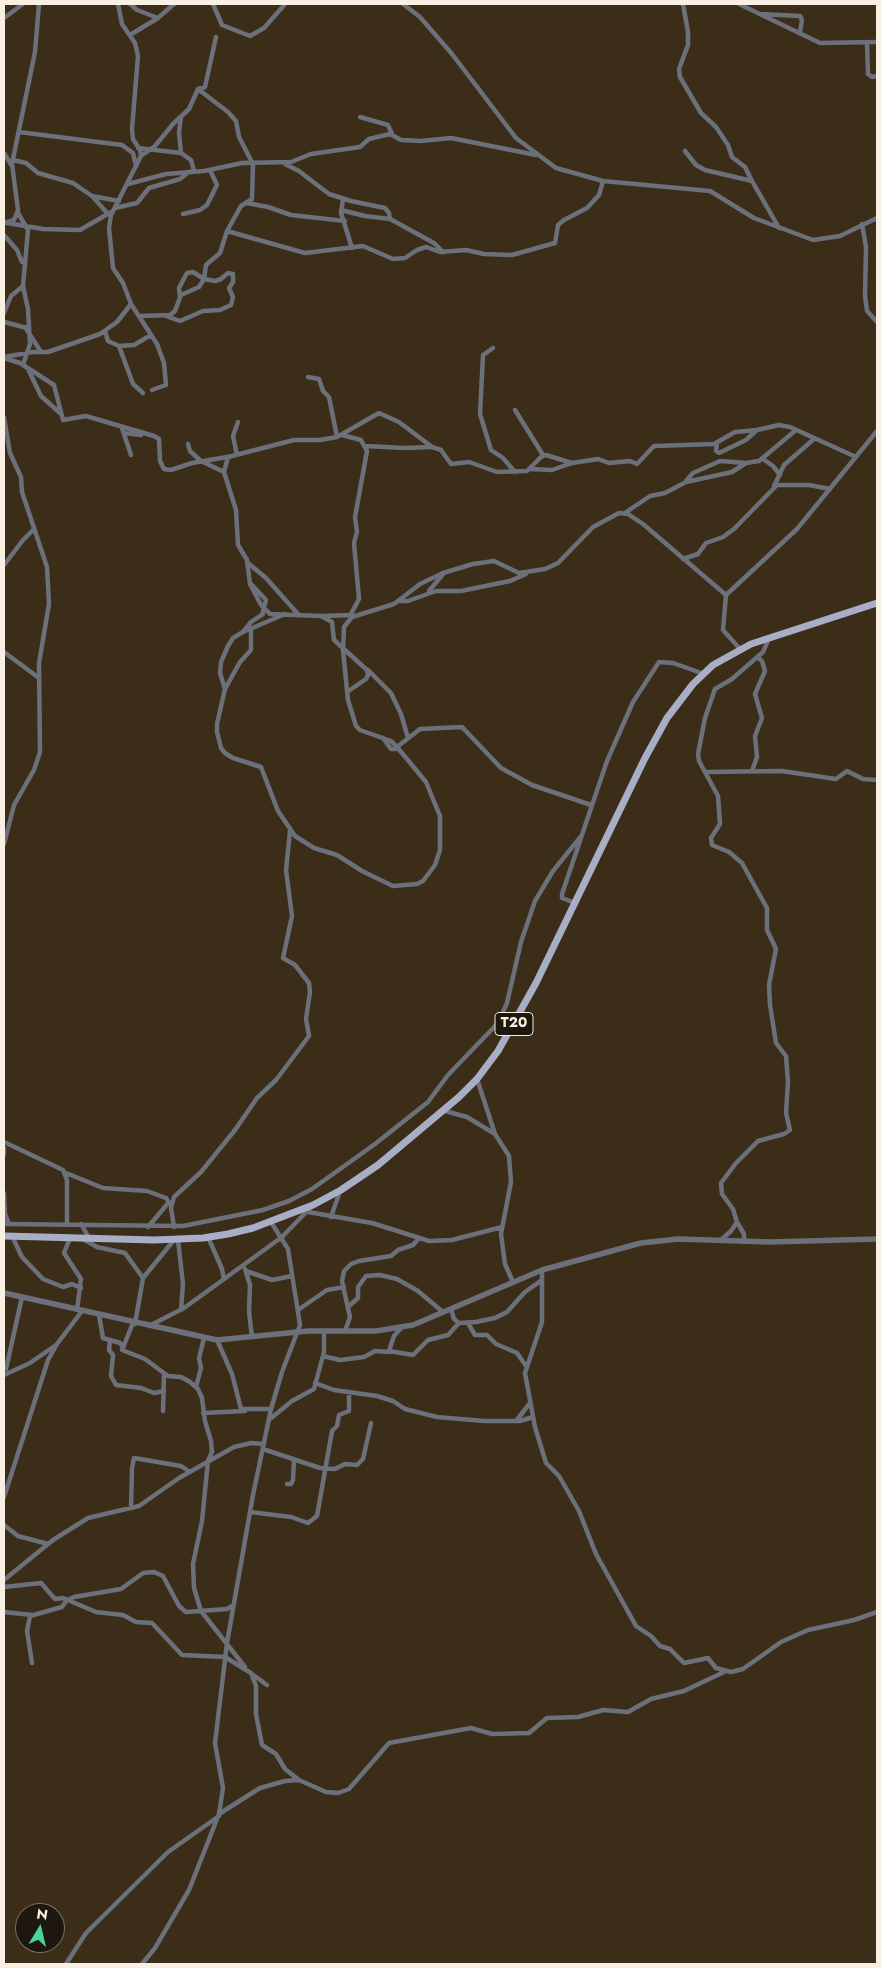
<!DOCTYPE html>
<style>
body{margin:0}
#map{position:relative;width:881px;height:1968px;overflow:hidden;background:#3c2d18;font-family:Jost,sans-serif}
canvas{display:block}
.frame{position:absolute;inset:0;border:5px solid #f9efe3;pointer-events:none}
.north{position:absolute;left:15px;top:1903px;width:50px;height:50px;box-sizing:border-box;background:#1e170e;border:1px solid #766d63;border-radius:50%;rotate:9deg;font-size:14px;font-weight:700;line-height:20px;text-align:center;color:#f9efe3}
.north::after{content:'';display:block;margin:auto;width:18px;height:22px;background:#48d49d;clip-path:polygon(50% 0,100% 100%,50% 72%,0 100%)}
</style>
<div id="map">
<canvas width="881" height="1968"></canvas>
<div class="frame"></div>
<div class="north">N</div>
</div>
<script>
const ctx = document.querySelector('canvas').getContext('2d');
ctx.lineJoin = 'round';
function poly(rows) {
  const path = new Path2D();
  for (const r of rows) {
    path.moveTo(r[0], r[1]);
    for (let i = 2; i < r.length; i += 2) path.lineTo(r[i], r[i + 1]);
  }
  return path;
}
function strokePath(path, color, width, dash) {
  ctx.strokeStyle = color;
  ctx.lineWidth = width;
  ctx.lineCap = dash ? 'butt' : 'round';
  ctx.setLineDash(dash || []);
  ctx.stroke(path);
}
function write(font, color, halo, rows, align = 'center') {
  ctx.font = font + ' Jost,sans-serif';
  ctx.lineWidth = 4.5;
  ctx.setLineDash([]);
  ctx.textBaseline = 'middle';
  ctx.strokeStyle = halo;
  ctx.fillStyle = color;
  for (const [text, x, y, turn = 0] of rows) {
    ctx.save();
    ctx.translate(x, y);
    ctx.rotate((+turn || 0) * Math.PI / 180);
    ctx.textAlign = isNaN(turn) ? turn : align;
    if (halo) ctx.strokeText(text, 0, 0);
    ctx.fillText(text, 0, 0);
    ctx.restore();
  }
}
strokePath(poly([
 [118,4,122,24,135,43,138,56,132,129,133,139,140,150,141,156,111,215,109,228,113,268,123,283,131,304,157,344,164,363,166,385,152,390],
 [130,4,137,10,158,18],
 [213,4,222,25,250,36,264,28,285,4],
 [403,4,420,17,452,54,516,138,556,168,603,181,710,191,754,218,813,240,840,236,877,218],
 [683,4,688,32,688,45,679,69,680,77,701,113,716,127,728,145,732,157,745,167,752,181],
 [739,4,820,43,877,42],
 [760,14,800,16,802,20,800,32],
 [4,18,23,4],
 [130,35,158,18,174,4],
 [867,43,868,74,872,77,877,76],
 [360,117,388,125,392,134],
 [19,132,122,145,133,153,136,166],
 [138,148,181,153,191,160,194,171],
 [685,151,696,165,705,170,752,181,779,228],
 [4,153,12,166],
 [181,153,179,133,181,117],
 [141,156,155,146,173,124,189,109,198,89,205,87,216,37],
 [13,160,26,163,38,173,73,183,92,196,119,201],
 [285,164,299,171,329,194,351,201,385,208,389,213,390,219,434,243,443,252],
 [128,184,166,174,204,171,242,163,291,162,311,154,360,147,369,139,390,134,401,140,421,141,451,138,536,155],
 [93,197,108,214],
 [343,199,341,213,352,248],
 [247,203,268,207,291,215,345,221],
 [115,208,137,203,149,188,180,179,189,172],
 [341,210,365,216,390,219],
 [183,214,200,210,207,205,217,185,210,170],
 [4,223,14,220,18,210,12,164,35,52,39,4],
 [7,223,43,229,80,230,111,212],
 [862,224,866,247,865,296,867,311,877,322],
 [227,231,305,253,363,246,393,259,405,258,417,250,426,247,440,252,466,250,484,254,512,255,555,243,558,225,564,220,587,208,599,195,603,181],
 [4,235,17,250,22,262],
 [23,286,28,309,30,344,23,365],
 [4,313,11,296,23,286,28,230,18,213],
 [139,316,170,315,175,311,181,295,199,287,204,279,206,265,220,253,227,231,241,206,252,199,253,164,239,137,236,121,228,112,198,89],
 [166,316,180,321,203,311,220,310,231,305,233,297,229,288,233,282,233,274,228,273,221,279,215,281,204,279,193,272,187,273,179,288,180,298],
 [4,322,27,328],
 [25,327,41,352],
 [105,331,108,341,119,346,134,345,151,335],
 [119,346,133,384,143,393],
 [493,348,483,355,480,414,491,450,503,458,515,472],
 [4,357,33,352,48,352,100,334,117,322,131,304],
 [4,358,20,363,54,385,63,420,86,416,154,436,159,439,160,461,164,469,171,470,192,463,227,457],
 [29,371,41,396,60,413],
 [308,377,319,379,323,391,329,397,337,437],
 [515,410,543,455],
 [4,417,10,453,21,477,22,492,47,567,49,604,39,663,40,752,34,770,14,805,4,844],
 [122,428,131,455],
 [124,433,141,435],
 [342,435,361,440,367,451,355,517,357,532,354,543,359,599,351,614],
 [717,443,716,451,719,453,746,440,757,430],
 [188,444,190,451,201,461,224,472],
 [365,446,405,448,431,447],
 [237,455,233,436,238,422],
 [763,459,773,466,780,475],
 [530,469,552,470,572,463],
 [686,481,693,473,720,461,746,463],
 [774,486,784,465,814,439],
 [625,513,650,496,665,493,686,482,732,472,746,463,759,461,796,430],
 [683,559,698,554,706,543,723,537,734,529,777,485,809,485,830,489],
 [248,563,266,578,298,614],
 [4,565,23,540,34,529],
 [251,584,266,600,262,615],
 [429,591,443,574],
 [726,595,797,529,877,431],
 [399,601,408,601,436,591,461,591,510,581,526,574],
 [285,614,243,632,233,638,228,646,221,662,220,673,225,689,217,724,217,732,221,748,225,753,233,758,261,767,278,811,295,836,314,848,337,855,362,871,393,886,417,884,423,881,435,865,440,850,440,816,426,782,397,747,391,741,360,730,356,726,348,700,343,650,344,627,352,617,394,604,420,584,443,573,473,564,494,561,519,573,545,569,558,563,593,527,619,513,628,514,643,524,726,595,723,630,740,649],
 [321,616,353,615],
 [243,632,251,622,263,614],
 [4,652,39,678],
 [368,670,391,693,401,714,408,738],
 [225,689,240,662,251,650,251,630],
 [347,692,366,679,368,675,367,670,334,640,332,622,321,616,270,614,261,605,250,584,247,560,238,545,236,510,224,472,228,457,294,440,320,440,337,437,379,413,399,422,432,447,441,450,451,464,469,462,497,472,527,471,541,457,546,455,572,463,598,459,609,463,630,461,637,464,654,446,714,444,735,432,757,430,779,425,790,427,856,457],
 [383,738,391,749,398,749],
 [397,747,420,729,462,727,501,768,532,785,591,805],
 [752,771,757,757,755,736,762,718,755,694,765,671,762,661,757,657],
 [706,772,782,771,836,779,847,771,863,779,877,780],
 [575,903,562,898,562,894,607,761,633,702,659,662,673,663,704,674],
 [477,1079,495,1134,509,1156,511,1182,501,1234,505,1264,513,1282],
 [445,1111,467,1117,495,1134],
 [4,1142,63,1170,67,1180,67,1224],
 [4,1148,4,1154],
 [66,1173,103,1188,147,1191,166,1198,171,1205],
 [4,1193,5,1214,9,1224],
 [308,1212,372,1223,429,1241,452,1240,502,1227],
 [331,1217,340,1191],
 [737,1222,744,1234,744,1242],
 [4,1224,183,1226,263,1210,289,1201,312,1189,375,1144,428,1102,448,1075,498,1023,507,1003,521,942,535,901,553,871,582,835],
 [81,1224,89,1238],
 [148,1227,169,1202],
 [174,1227,171,1208,174,1197,201,1172,235,1130,257,1098,276,1080,309,1036,306,1019,310,992,309,983,295,965,283,958,292,916,286,870,290,831],
 [12,1236,22,1257,43,1279,63,1287,72,1284,81,1288],
 [208,1237,222,1269,224,1279],
 [70,1238,64,1253,81,1279,77,1310],
 [83,1239,97,1247,125,1253,143,1278],
 [178,1240,183,1284,181,1310],
 [721,1240,731,1231,737,1222,733,1209,722,1194,721,1183,736,1163,758,1141,784,1134,790,1130,786,1113,788,1082,786,1056,776,1043,770,1005,769,985,776,949,767,930,767,908,742,863,729,852,712,845,711,838,720,824,718,796,699,761,698,754,705,718,715,689,732,679,763,652,769,638],
 [245,1269,250,1285,249,1312,252,1337],
 [542,1270,542,1322,525,1373,535,1427,546,1463,559,1476,579,1511,596,1554,636,1626,651,1636,660,1646,670,1649,684,1663,708,1658,716,1668,731,1672,743,1669,781,1642,808,1630,854,1620,877,1612],
 [246,1271,272,1280,292,1276],
 [349,1306,358,1298,358,1287,366,1276,380,1275,397,1279,418,1291,443,1312],
 [451,1309,454,1319,459,1323,476,1322,495,1318,507,1312,525,1292,542,1280],
 [298,1310,327,1290,344,1287],
 [99,1315,103,1338,120,1343,122,1346],
 [133,1323,122,1350,145,1359,168,1376,181,1377,190,1382,198,1389,202,1398,205,1421,211,1441,212,1452,208,1461,202,1521,193,1564,194,1588,201,1611,245,1667],
 [468,1323,475,1335,487,1335,496,1344,517,1353,526,1366],
 [135,1324,143,1278,174,1240],
 [149,1326,184,1308,220,1282,282,1237,311,1207],
 [401,1328,394,1336,389,1351,413,1355,428,1340,448,1335,459,1323],
 [345,1331,350,1317,342,1281,344,1271,351,1264,359,1261,391,1256,398,1250,413,1245,419,1238],
 [110,1340,109,1350,113,1355,111,1376,116,1385,141,1388,154,1393,164,1391],
 [217,1340,232,1374,241,1409,271,1409],
 [323,1356,340,1360,364,1357,375,1351,390,1352],
 [6,1369,22,1297],
 [4,1375,30,1363,56,1345],
 [315,1383,334,1390,377,1396,393,1401,405,1409,437,1417,484,1421,520,1421,533,1417],
 [196,1387,201,1368,199,1358,204,1338],
 [163,1411,164,1374],
 [203,1413,245,1411],
 [270,1419,292,1401,314,1389,324,1352,324,1332],
 [516,1421,530,1403],
 [263,1449,320,1468,335,1469,345,1464,357,1465,363,1459,371,1423],
 [287,1484,291,1484,293,1480,294,1459],
 [4,1497,48,1360,57,1344,82,1311],
 [131,1508,132,1468,134,1458,181,1466,190,1472],
 [250,1512,291,1517,308,1523,317,1516,332,1431,337,1426,339,1415,349,1411,349,1392],
 [4,1525,18,1536,48,1544],
 [4,1580,53,1540,88,1518,139,1506,179,1478,234,1447,251,1443,264,1444],
 [4,1587,41,1583,55,1599,63,1598,96,1612,123,1615,136,1622,152,1623,182,1655,225,1657,251,1673,256,1686,256,1714,262,1745,276,1754,285,1769,299,1780,326,1792,338,1793,349,1789,389,1743,471,1728,492,1734,529,1733,547,1718,578,1717,603,1710,628,1712,651,1699,684,1691,724,1672],
 [4,1612,32,1615],
 [32,1663,27,1631,30,1616,62,1607,67,1600,74,1597,121,1589,143,1573,154,1572,163,1576,179,1606,186,1612,227,1609,234,1605],
 [252,1674,267,1685],
 [219,1814,260,1788,285,1781,299,1780],
 [66,1964,86,1933,168,1852,219,1816],
 [142,1964,155,1948,189,1890,219,1814,223,1788,215,1743,227,1643,253,1495,271,1409,282,1372,300,1325,288,1249,271,1222]
]), '#6c707b', 4.5);
strokePath(poly([
 [4,1293,217,1340,308,1331,376,1331,413,1325,542,1270,641,1243,678,1239,770,1242,877,1239]
]), '#6c707b', 5.5);
strokePath(poly([
 [4,1236,154,1240,203,1238,228,1234,253,1228,313,1205,341,1190,378,1165,459,1097,477,1079,498,1051,536,983,645,758,667,718,693,684,713,665,751,644,877,603]
]), '#a7aec5', 7);
for (const [x, y, w] of [
 [514,1024,38]
]) {
  const box = new Path2D();
  box.roundRect(x - w / 2, y - 11.5, w, 23, 4);
  ctx.fillStyle = '#1e170e';
  ctx.fill(box);
  strokePath(box, '#f9efe3', 1);
}
write('bold 14px', '#f9efe3', null, [
 ["T20",514,1024]
]);
</script>
